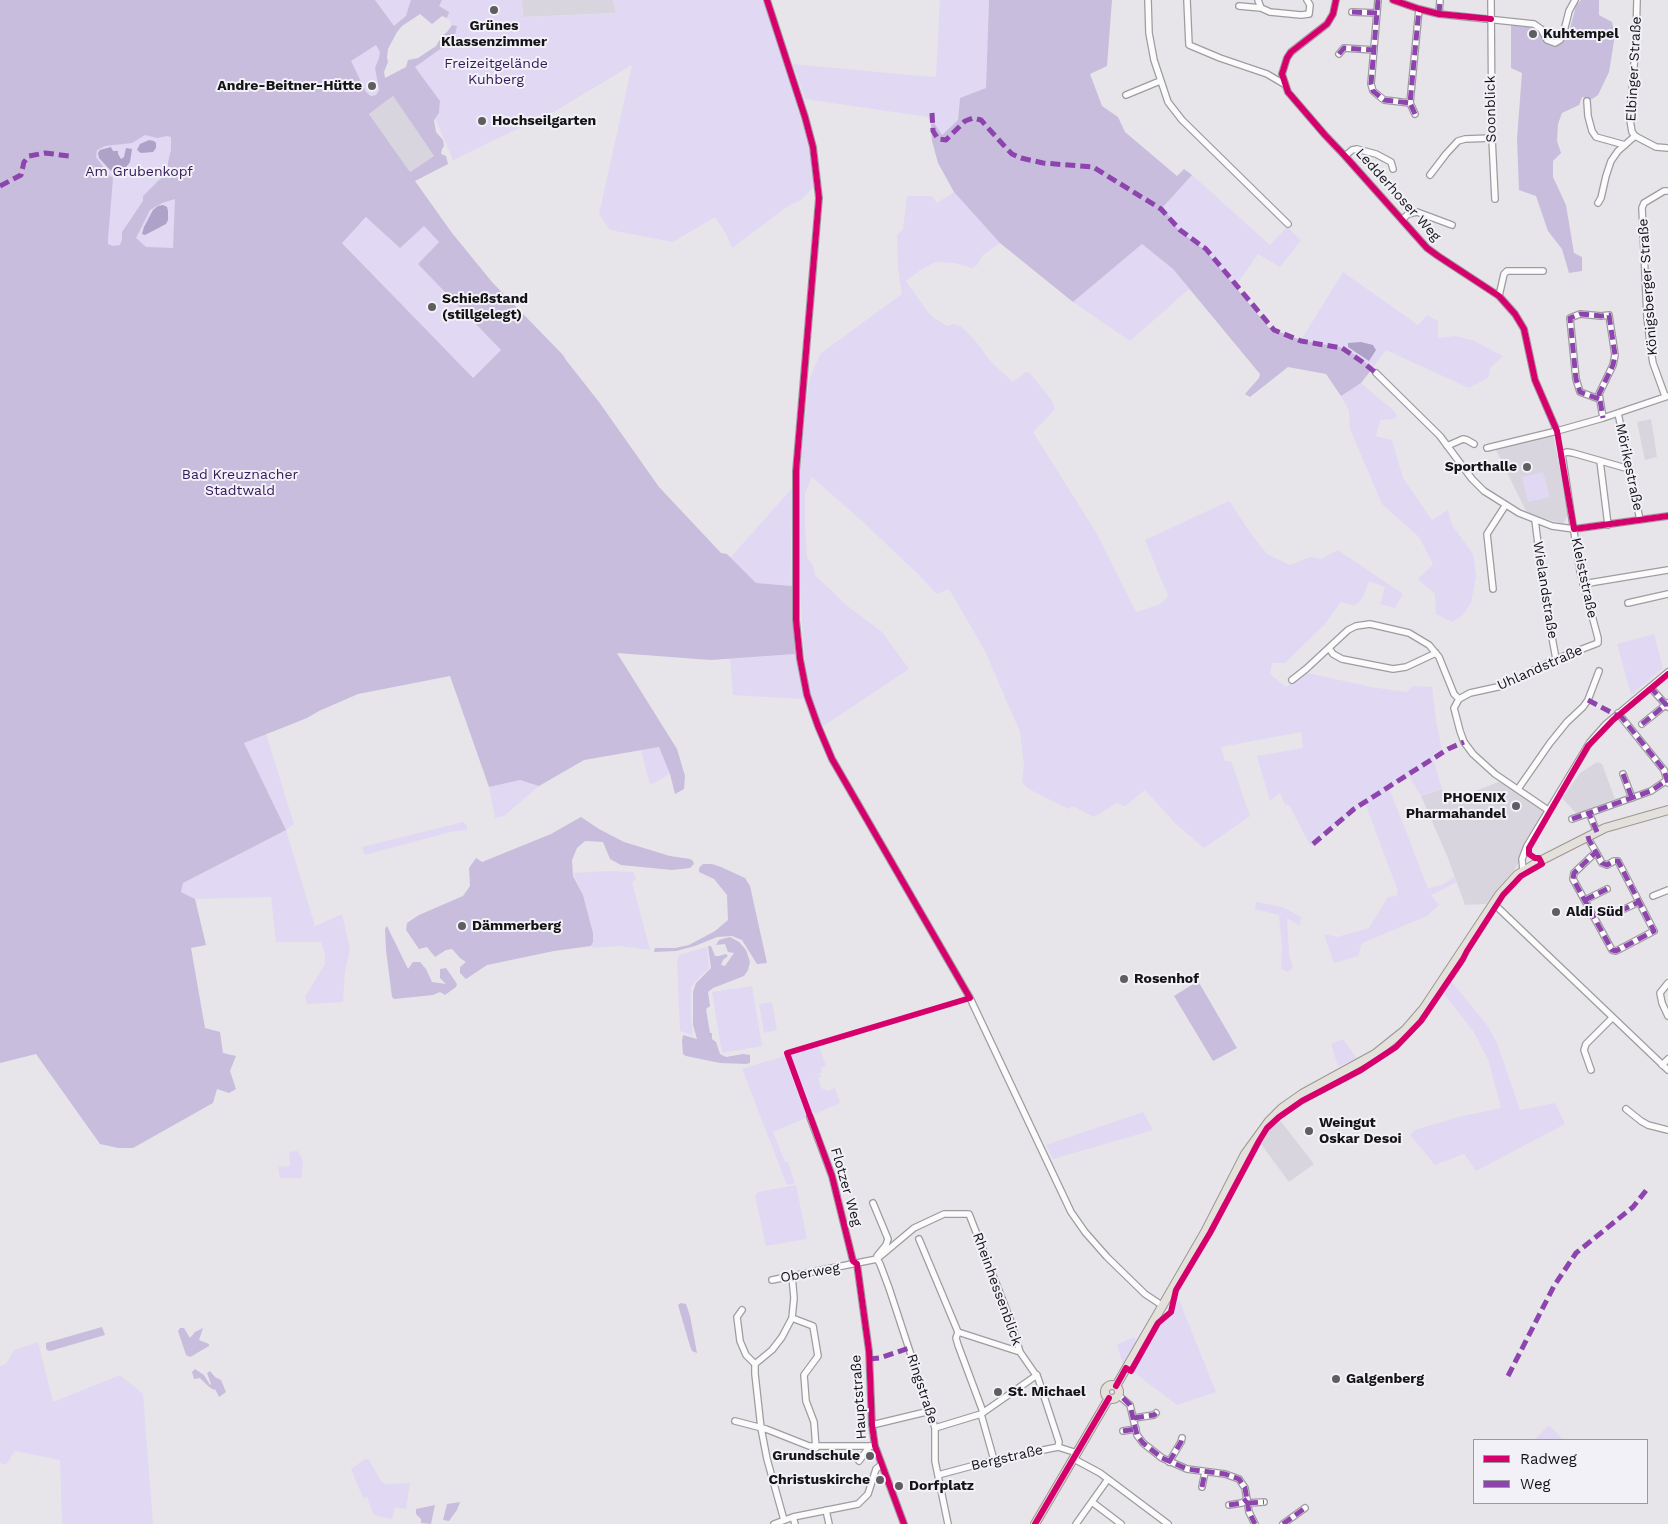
<!DOCTYPE html>
<meta charset="utf-8">
<style>
body{margin:0}
#map{position:relative;width:1668px;height:1524px;overflow:hidden;background:#e7e5ea;font-family:"Work Sans",sans-serif}
canvas{display:block}
.legend{position:absolute;left:1473px;top:1439px;width:175px;height:65px;box-sizing:border-box;background:#f3f1f8;border:1px solid #9a999e;margin:0;padding:6px 9px;list-style:none;font-size:15px;color:#141416}
.legend li{display:flex;align-items:center;gap:10px;height:25px}
.legend b{width:25px;border:1px solid #9a999e}
</style>
<div id="map">
<canvas width="1668" height="1524"></canvas>
<ul class="legend">
<li><b style="height:6px;background:#d6006c"></b>Radweg</li>
<li><b style="height:6px;background:#8e44ad"></b>Weg</li>
</ul>
</div>
<script>
const ctx = document.querySelector('canvas').getContext('2d');
ctx.lineJoin = 'round';
function paint(path, color) {
  ctx.fillStyle = color;
  ctx.fill(path, 'evenodd');
}
function poly(rows) {
  const path = new Path2D();
  for (const r of rows) {
    if (r.length === 3) {
      path.moveTo(r[0] + r[2], r[1]);
      path.arc(r[0], r[1], r[2], 0, 2 * Math.PI);
      continue;
    }
    path.moveTo(r[0], r[1]);
    for (let i = 2; i < r.length; i += 2) path.lineTo(r[i], r[i + 1]);
  }
  return path;
}
function strokePath(path, color, width, dash) {
  ctx.strokeStyle = color;
  ctx.lineWidth = width;
  ctx.lineCap = dash ? 'butt' : 'round';
  ctx.setLineDash(dash || []);
  ctx.stroke(path);
}
function write(font, color, halo, rows, align = 'center') {
  ctx.font = font + ' "Work Sans",sans-serif';
  ctx.lineWidth = 4;
  ctx.setLineDash([]);
  ctx.textBaseline = 'middle';
  ctx.strokeStyle = halo;
  ctx.fillStyle = color;
  for (const [text, x, y, turn = 0] of rows) {
    ctx.save();
    ctx.translate(x, y);
    ctx.rotate((+turn || 0) * Math.PI / 180);
    ctx.textAlign = isNaN(turn) ? turn : align;
    if (halo) ctx.strokeText(text, 0, 0);
    ctx.fillText(text, 0, 0);
    ctx.restore();
  }
}
paint(poly([
 [522,0,613,0,616,13,523,17],
 [393,96,434,156,410,172,369,114],
 [1651,419,1657,457,1645,460,1637,422],
 [1553,434,1569,512,1563,524,1527,513,1496,450],
 [1597,762,1602,764,1615,799,1595,806,1595,809,1581,814,1580,812,1576,813,1562,798,1580,773],
 [1501,781,1546,810,1515,869,1486,904,1465,905,1448,858,1421,796,1442,789,1447,802],
 [1279,1119,1314,1164,1289,1182,1261,1144,1271,1127]
]), '#d8d5df');
paint(poly([
 [375,0,522,0,523,17,616,13,613,0,764,0,806,136,813,168,814,187,801,200,788,206,732,248,726,234,715,217,673,242,610,230,599,214,632,65,557,110,453,160,435,118,439,113,440,101,415,67,439,50,452,26,450,20,442,16,432,24,420,14,403,25,397,32],
 [940,0,989,0,986,88,960,98,958,120,941,136,934,123,931,124,928,117,805,99,793,64,932,77,936,76],
 [376,45,380,52,379,58,375,68,379,90,376,95,371,96,366,92,350,61],
 [183,104,181,255,102,252,94,144],
 [1192,175,1270,245,1287,227,1301,240,1280,267,1258,254,1235,287,1206,251,1179,231,1163,207],
 [954,192,1000,243,983,255,977,265,972,268,955,263,935,262,919,271,906,281,928,312,935,319,948,326,954,324,962,327,973,338,992,363,1013,382,1026,372,1030,373,1052,401,1055,409,1033,432,1097,534,1136,612,1158,605,1165,600,1168,596,1145,540,1229,501,1252,535,1267,554,1290,565,1310,557,1321,559,1338,550,1403,594,1395,608,1380,604,1385,587,1369,581,1363,597,1355,606,1341,602,1325,624,1285,663,1272,663,1270,674,1286,687,1308,673,1371,687,1407,692,1413,686,1432,687,1436,720,1442,750,1432,755,1442,789,1421,796,1409,776,1389,788,1428,888,1442,885,1454,877,1457,882,1431,895,1439,905,1427,916,1362,943,1358,956,1334,963,1324,934,1337,937,1369,928,1388,897,1396,896,1398,891,1365,803,1335,827,1335,824,1310,845,1289,805,1285,805,1280,793,1270,801,1257,756,1303,748,1301,732,1221,747,1225,761,1231,761,1250,816,1204,848,1177,825,1145,790,1125,806,1117,803,1094,817,1073,806,1068,809,1027,788,1022,782,1024,766,1020,732,985,651,949,589,937,594,917,573,861,520,812,477,805,494,805,525,807,558,813,565,815,575,846,605,882,632,909,669,822,727,808,686,803,641,799,567,799,476,809,380,820,354,902,294,898,269,897,235,903,229,907,196,932,196,937,203],
 [367,217,424,226,439,242,419,264,501,350,472,378,342,242],
 [1142,244,1173,269,1189,289,1130,341,1073,302],
 [1343,272,1418,325,1427,315,1438,321,1438,338,1456,336,1472,340,1503,356,1490,368,1489,377,1469,388,1386,350,1372,369,1363,360,1344,348,1301,340],
 [1361,383,1393,410,1397,416,1394,419,1380,420,1376,436,1392,440,1403,478,1432,520,1448,510,1452,525,1473,554,1476,576,1471,603,1463,615,1452,622,1436,614,1435,594,1418,579,1433,564,1419,537,1382,504,1350,429,1349,411,1341,396],
 [1543,472,1550,497,1528,502,1522,477],
 [793,487,791,545,792,586,756,583,730,558],
 [1654,634,1663,668,1631,695,1617,644],
 [795,654,803,699,733,695,730,659],
 [266,734,294,824,286,830,315,926,342,914,350,949,345,972,343,1002,307,1004,305,997,325,964,325,955,321,942,276,942,271,897,195,899,181,892,183,883,285,830,244,743],
 [659,747,670,774,650,785,641,750],
 [520,780,539,786,504,816,495,818,489,787],
 [463,822,467,825,467,830,450,832,365,855,362,847],
 [608,871,633,872,636,879,632,882,650,950,619,946,591,948,593,942,593,933,583,895,573,873],
 [1256,902,1283,907,1301,917,1300,926,1287,918,1289,954,1293,968,1288,972,1281,969,1282,949,1279,915,1255,909],
 [707,947,709,969,700,976,691,987,691,1018,693,1035,680,1031,677,963,679,955],
 [1451,981,1487,1025,1497,1043,1520,1110,1555,1103,1565,1124,1476,1171,1464,1154,1435,1165,1410,1135,1415,1130,1458,1117,1501,1108,1488,1059,1473,1031,1444,994],
 [752,986,762,1046,722,1053,712,992],
 [772,1002,777,1030,764,1033,759,1004],
 [1343,1039,1357,1059,1338,1066,1331,1044],
 [817,1046,819,1047,826,1066,821,1068,822,1072,810,1077,820,1074,821,1076,818,1078,821,1088,827,1091,835,1088,840,1102,838,1104,815,1114,810,1110,791,1058,792,1054],
 [784,1056,808,1117,773,1132,785,1162,788,1162,795,1183,787,1185,742,1069],
 [1143,1112,1153,1130,1053,1159,1046,1145],
 [298,1151,303,1161,301,1178,280,1178,278,1167,290,1166,289,1152],
 [796,1185,807,1239,766,1246,755,1196,758,1192],
 [1179,1300,1216,1392,1177,1405,1132,1371,1159,1325,1173,1315,1176,1303],
 [1134,1337,1137,1342,1123,1365,1117,1345],
 [38,1342,53,1402,120,1375,143,1394,153,1524,62,1524,60,1460,15,1451,6,1465,0,1463,0,1366,6,1364,14,1350],
 [1549,1425,1563,1440,1534,1440],
 [365,1459,369,1460,381,1481,386,1484,410,1483,406,1509,395,1507,392,1519,377,1516,373,1514,367,1497,363,1498,351,1469]
]), '#e1d8f3');
paint(poly([
 [0,0,375,0,394,26,406,16,411,0,442,0,439,6,449,12,447,18,442,16,432,24,420,14,402,26,397,32,388,49,387,57,388,62,384,72,385,78,406,67,408,60,418,58,436,46,442,36,447,32,452,25,457,26,455,35,439,50,415,67,440,101,439,113,434,120,436,132,443,140,444,146,442,149,441,154,446,156,448,164,415,181,452,233,492,282,563,355,566,360,599,402,659,487,721,553,727,554,756,583,792,586,795,654,711,660,617,653,677,749,685,776,684,789,675,794,670,774,659,747,584,760,539,786,520,780,489,787,450,676,358,694,319,711,307,718,244,743,286,830,183,883,181,892,195,899,206,945,191,948,205,1028,220,1032,223,1053,236,1056,230,1071,236,1089,229,1093,217,1089,213,1103,133,1148,118,1148,100,1144,36,1054,0,1063],
 [376,45,380,52,379,58,375,68,379,90,376,95,371,96,366,92,351,61],
 [393,96,434,156,410,172,369,114],
 [145,135,157,138,167,136,171,137,171,150,168,162,168,169,170,171,158,181,143,196,143,201,122,232,122,240,120,245,113,246,108,244,108,239,113,178,109,175,96,157,97,150,105,146,132,143],
 [175,199,173,248,146,247,136,238,150,210,162,203],
 [366,217,400,248,424,226,439,242,418,264,501,350,473,378,342,243],
 [989,0,1112,0,1107,66,1090,74,1102,106,1118,117,1125,132,1177,176,1184,169,1192,175,1163,207,1179,231,1206,251,1269,328,1301,340,1344,348,1363,360,1372,369,1361,383,1341,396,1326,374,1288,367,1250,397,1245,394,1259,378,1260,374,1173,269,1142,244,1073,302,1000,243,954,192,938,163,932,141,931,124,934,123,942,135,958,120,960,98,986,88],
 [1581,0,1599,0,1599,15,1612,22,1615,35,1609,72,1598,95,1592,99,1582,97,1579,105,1562,113,1558,124,1557,141,1561,153,1553,161,1553,177,1566,205,1574,253,1582,257,1582,271,1569,273,1562,249,1548,231,1536,196,1519,190,1517,139,1522,73,1511,68,1511,25,1530,27,1537,30,1547,44,1555,47,1562,43,1568,36,1576,6],
 [581,817,599,829,624,842,670,856,690,859,693,861,694,864,690,868,672,870,621,865,610,859,603,842,585,841,577,848,572,860,573,876,583,895,593,933,593,942,591,946,554,951,487,965,466,979,460,973,460,967,466,962,460,958,452,949,446,950,435,957,427,947,419,949,406,930,407,923,419,915,463,896,470,886,469,868,476,858,482,862,551,834],
 [703,864,712,864,721,867,745,878,750,886,767,963,757,964,742,940,732,936,717,937,695,946,676,951,654,952,655,948,675,948,689,945,715,931,728,920,727,895,714,879,699,872,699,868],
 [387,926,408,969,413,962,420,962,426,969,432,982,446,984,440,978,440,969,446,968,457,984,456,987,445,995,440,992,433,995,394,999,392,997,386,950,385,929],
 [730,937,739,942,746,950,750,962,748,970,744,976,713,988,708,992,710,1006,706,1009,710,1033,712,1033,712,1039,716,1042,720,1054,726,1057,743,1054,750,1055,750,1063,746,1064,720,1063,686,1056,683,1054,682,1041,683,1035,697,1039,693,1025,693,992,696,983,711,968,708,946,711,946,715,956,719,956,726,954,728,956,723,960,721,965,725,966,734,953,728,952,725,944,716,945,719,940],
 [1198,981,1237,1048,1213,1061,1174,996],
 [681,1303,686,1304,690,1316,697,1353,692,1351,690,1346,678,1305],
 [102,1327,105,1335,50,1351,47,1350,46,1348,46,1343],
 [180,1328,184,1328,190,1338,195,1332,203,1328,199,1340,209,1344,209,1346,192,1356,190,1357,186,1355,178,1331],
 [195,1369,204,1375,210,1385,211,1384,207,1373,210,1371,215,1377,221,1380,226,1392,219,1397,215,1389,214,1390,208,1386,200,1378,194,1379,192,1372],
 [460,1502,457,1510,449,1521,443,1520,447,1504],
 [435,1505,431,1524,421,1523,421,1519,416,1514,416,1509]
]), '#c8bddd');
paint(poly([
 [149,140,154,141,156,143,156,148,153,152,141,153,137,150,140,144],
 [111,147,113,151,118,151,118,154,121,159,124,157,126,148,132,149,130,162,123,171,112,172,99,158,98,153,100,150],
 [163,205,167,207,168,211,168,220,166,224,145,235,142,234,144,227,153,210,158,206],
 [1361,342,1373,345,1376,350,1369,361,1348,347,1348,343]
]), '#afa2c8');
const minor = poly([
 [767,0,805,117,813,147,819,198,796,471,796,620,800,659,807,695,818,726,832,759,970,998,1071,1212,1085,1232,1107,1257,1145,1294,1163,1306],
 [1148,0,1149,33,1154,60,1168,102,1182,120,1288,224],
 [1187,0,1189,45,1220,58,1267,74,1284,84],
 [1258,0,1261,8,1270,12,1301,15,1309,14,1310,5,1307,0],
 [1336,0,1333,14,1327,24,1291,52,1287,58,1282,74,1288,92,1325,135,1345,156,1427,248,1438,256,1499,296,1515,314,1524,329,1535,380,1557,431],
 [1378,0,1371,84,1373,91,1384,100,1410,103],
 [1393,0,1419,9,1439,14,1534,24,1541,29,1547,40,1555,43,1560,40,1563,35,1569,11,1575,0],
 [1491,0,1492,138,1495,199],
 [1239,6,1261,8],
 [1352,12,1377,13],
 [1439,14,1440,0],
 [1339,54,1344,48,1374,50],
 [1126,95,1160,81],
 [1587,101,1588,116,1592,131,1596,137,1625,145],
 [1415,114,1410,103,1419,9],
 [1635,136,1632,132,1630,120,1636,38,1637,0],
 [1635,136,1656,147,1668,148],
 [1345,156,1352,150,1357,149,1376,154,1391,162,1393,169],
 [1430,175,1446,154,1458,141,1465,139,1492,138],
 [1598,203,1601,198,1606,176,1611,161,1618,151,1635,136],
 [1402,220,1408,214,1417,212,1452,225],
 [1499,296,1504,274,1507,271,1543,271],
 [1376,373,1440,436,1472,479,1484,491,1519,513,1552,526,1574,529,1668,516],
 [1665,396,1653,363,1651,351,1647,317,1642,208,1644,203,1664,191,1668,191],
 [1599,399,1580,392,1576,379,1570,318,1580,314,1601,316,1609,315,1615,355,1613,365,1599,394,1603,418],
 [1618,413,1640,520],
 [1447,446,1463,439,1467,440,1474,444],
 [1487,448,1557,431,1603,418,1668,396],
 [1600,461,1608,525],
 [1535,520,1545,599,1556,659],
 [1583,584,1668,570],
 [1493,589,1487,534,1505,506],
 [1628,603,1668,594],
 [1329,648,1333,654,1342,659,1393,669,1406,667,1436,653],
 [1292,680,1306,669,1348,630,1356,626,1370,624,1409,633,1429,645,1439,657,1454,694,1459,699],
 [1650,687,1668,707],
 [1618,713,1664,770,1668,783],
 [1642,724,1668,703],
 [1623,774,1632,798],
 [1518,789,1550,743,1567,722,1583,707,1588,700,1599,671],
 [1548,810,1495,774,1473,754,1464,742,1460,731,1454,708,1459,699,1470,693,1502,686,1556,659,1598,643,1598,638,1580,571,1562,454,1567,452,1573,453,1629,469],
 [1572,819,1589,813],
 [1597,832,1589,813,1651,791,1667,780],
 [1588,836,1589,840,1596,852,1602,863,1607,865,1614,861,1618,861,1654,931,1616,951,1612,950,1573,879,1574,873,1596,852],
 [1523,871,1522,859,1527,846,1590,742,1606,724,1668,672],
 [1653,896,1668,890],
 [1585,900,1607,889],
 [1493,903,1668,1070],
 [1620,911,1639,902],
 [1668,983,1660,993,1662,1003,1668,1016],
 [1662,1065,1668,1059],
 [1591,1070,1584,1050,1586,1044,1612,1018],
 [1626,1109,1641,1121,1648,1125,1668,1130],
 [810,1117,832,1176,853,1261,857,1264,869,1351,872,1425,875,1446,904,1524],
 [873,1203,888,1239,886,1245,877,1256,877,1259,880,1264,889,1288,935,1428,935,1461,948,1524],
 [919,1239,958,1332,1020,1352],
 [772,1280,877,1259,914,1228,944,1214,969,1214,1010,1319,1020,1352,1038,1378,1059,1442,1058,1447],
 [742,1310,737,1317,740,1341,746,1355,755,1364],
 [792,1318,813,1326,818,1356,804,1375,806,1401,814,1422,816,1448],
 [958,1332,956,1338,958,1345,983,1412],
 [1118,1395,1130,1405,1137,1435,1143,1443,1162,1458,1187,1469,1225,1474,1239,1479,1245,1488,1249,1512,1255,1524],
 [981,1414,994,1460],
 [1134,1418,1154,1415,1156,1413],
 [735,1421,766,1429,809,1446,875,1446],
 [872,1425,930,1411],
 [935,1428,981,1414,1037,1375],
 [1123,1431,1136,1429],
 [1074,1459,1100,1473,1168,1524],
 [859,1461,870,1446],
 [1169,1462,1181,1442,1182,1438],
 [938,1475,994,1460,1058,1447,1077,1453],
 [1202,1487,1205,1472],
 [1092,1502,1121,1524],
 [1248,1503,1264,1502],
 [1229,1505,1242,1503,1247,1499],
 [826,1510,829,1524],
 [793,1517,795,1524],
 [784,1520,767,1459,761,1428,755,1374,755,1364,772,1350,782,1337,792,1318,794,1298,792,1276],
 [774,1524,793,1517,858,1504,868,1494,876,1469,881,1465],
 [1076,1524,1108,1479],
 [1283,1524,1305,1508]
]);
const major = poly([
 [1112,1392,7],
 [1116,1386,1205,1232,1245,1154,1269,1121,1282,1108,1302,1094,1375,1054,1405,1030,1424,1008,1499,895,1517,875,1540,861,1605,828,1668,810],
 [1035,1524,1109,1398]
]);
strokePath(minor, '#9d9ca0', 8);
strokePath(major, '#9d9791', 10);
strokePath(minor, '#fbfbfc', 5.5);
strokePath(major, '#e4e0dc', 8);
strokePath(poly([
 [1378,0,1371,84,1373,91,1384,100,1410,103],
 [1352,12,1377,13],
 [1439,14,1440,0],
 [1339,54,1344,48,1374,50],
 [932,113,933,131,938,139,946,140,965,121,973,118,981,120,1007,149,1012,154,1021,158,1043,163,1093,167,1161,209,1180,230,1206,249,1274,330,1301,341,1342,348,1361,361,1376,373],
 [1415,114,1410,103,1419,9],
 [0,186,21,175,24,162,29,156,45,153,69,156],
 [1599,399,1580,392,1576,379,1570,318,1580,314,1601,316,1609,315,1615,355,1613,365,1599,394,1603,418],
 [1650,687,1668,707],
 [1588,700,1616,715],
 [1619,714,1664,770,1668,783],
 [1642,724,1668,703],
 [1623,774,1632,798],
 [1572,819,1589,813],
 [1597,832,1589,813,1651,791,1667,780],
 [1588,836,1589,840,1596,852,1602,863,1607,865,1614,861,1618,861,1654,931,1616,951,1612,950,1573,879,1574,873,1596,852],
 [1313,844,1354,809,1448,749,1464,742],
 [1585,900,1607,889],
 [1620,911,1639,902],
 [869,1359,880,1358,909,1348],
 [1508,1376,1554,1286,1576,1253,1633,1207,1648,1188],
 [1123,1398,1130,1405,1137,1435,1143,1443,1162,1458,1187,1469,1225,1474,1239,1479,1245,1488,1249,1512,1255,1524],
 [1134,1418,1154,1415,1156,1413],
 [1123,1431,1136,1429],
 [1169,1462,1181,1442,1182,1438],
 [1202,1487,1205,1472],
 [1248,1503,1264,1502],
 [1229,1505,1242,1503,1247,1499],
 [1283,1524,1305,1508]
]), '#8e44ad', 5, [10, 5]);
strokePath(poly([
 [767,0,805,117,813,147,819,198,796,471,796,620,800,659,807,695,818,726,832,759,970,998,787,1053,832,1176,853,1261,857,1264,869,1351,872,1425,875,1446,904,1524],
 [1336,0,1333,14,1327,24,1291,52,1287,58,1282,74,1288,92,1325,135,1345,156,1427,248,1438,256,1499,296,1515,314,1524,329,1535,380,1557,431,1574,529,1668,516],
 [1393,0,1419,9,1439,14,1491,19],
 [1116,1386,1126,1368,1131,1371,1158,1323,1171,1312,1176,1290,1210,1233,1259,1141,1267,1128,1279,1117,1302,1101,1361,1070,1396,1047,1421,1021,1463,959,1467,951,1503,895,1521,876,1542,864,1539,858,1535,858,1529,854,1529,848,1588,746,1613,720,1668,674],
 [1035,1524,1109,1398]
]), '#d6006c', 6);
for (const [x, y, r, color] of [
 [494,10,5,"#5e5d60"],
 [1533,34,5,"#5e5d60"],
 [372,86,5,"#5e5d60"],
 [482,121,5,"#5e5d60"],
 [432,307,5,"#5e5d60"],
 [1527,467,5,"#5e5d60"],
 [1516,806,5,"#5e5d60"],
 [1556,912,5,"#5e5d60"],
 [462,926,5,"#5e5d60"],
 [1124,979,5,"#5e5d60"],
 [1309,1131,5,"#5e5d60"],
 [1336,1379,5,"#5e5d60"],
 [998,1392,5,"#5e5d60"],
 [870,1456,5,"#5e5d60"],
 [880,1480,5,"#5e5d60"],
 [899,1486,5,"#5e5d60"]
]) {
  const dot = new Path2D();
  dot.arc(x, y, r, 0, 2 * Math.PI);
  ctx.fillStyle = color;
  ctx.fill(dot);
  strokePath(dot, '#f3f1f8', 2);
}
write('bold 14px', '#141416', '#f3f1f8', [
 ["Grünes",494,26,"center"],
 ["Klassenzimmer",494,42,"center"],
 ["Kuhtempel",1543,34],
 ["Andre-Beitner-Hütte",362,86,"right"],
 ["Hochseilgarten",492,121],
 ["Schießstand",442,299],
 ["(stillgelegt)",442,315],
 ["Sporthalle",1517,467,"right"],
 ["PHOENIX",1506,798,"right"],
 ["Pharmahandel",1506,814,"right"],
 ["Aldi Süd",1566,912],
 ["Dämmerberg",472,926],
 ["Rosenhof",1134,979],
 ["Weingut",1319,1123],
 ["Oskar Desoi",1319,1139],
 ["Galgenberg",1346,1379],
 ["St. Michael",1008,1392],
 ["Grundschule",860,1456,"right"],
 ["Christuskirche",870,1480,"right"],
 ["Dorfplatz",909,1486]
], 'left');
write('14px', '#341958', '#f3f1f8', [
 ["Freizeitgelände",496,64],
 ["Kuhberg",496,80],
 ["Am Grubenkopf",139,172],
 ["Bad Kreuznacher",240,475],
 ["Stadtwald",240,491]
]);
write('14px', '#141416', '#f3f1f8', [
 ["Elbinger Straße",1634,69,-87],
 ["Soonblick",1491,109,-91],
 ["Ledderhoser Weg",1398,195,48],
 ["Königsberger Straße",1648,287,-94],
 ["Mörikestraße",1629,467,78],
 ["Kleiststraße",1584,578,78],
 ["Wielandstraße",1545,590,81],
 ["Uhlandstraße",1540,668,-24],
 ["Flotzer Weg",846,1187,74],
 ["Oberweg",810,1273,-10],
 ["Rheinhessenblick",997,1289,70],
 ["Ringstraße",922,1389,72],
 ["Hauptstraße",859,1397,-94],
 ["Bergstraße",1007,1458,-13]
]);
</script>
